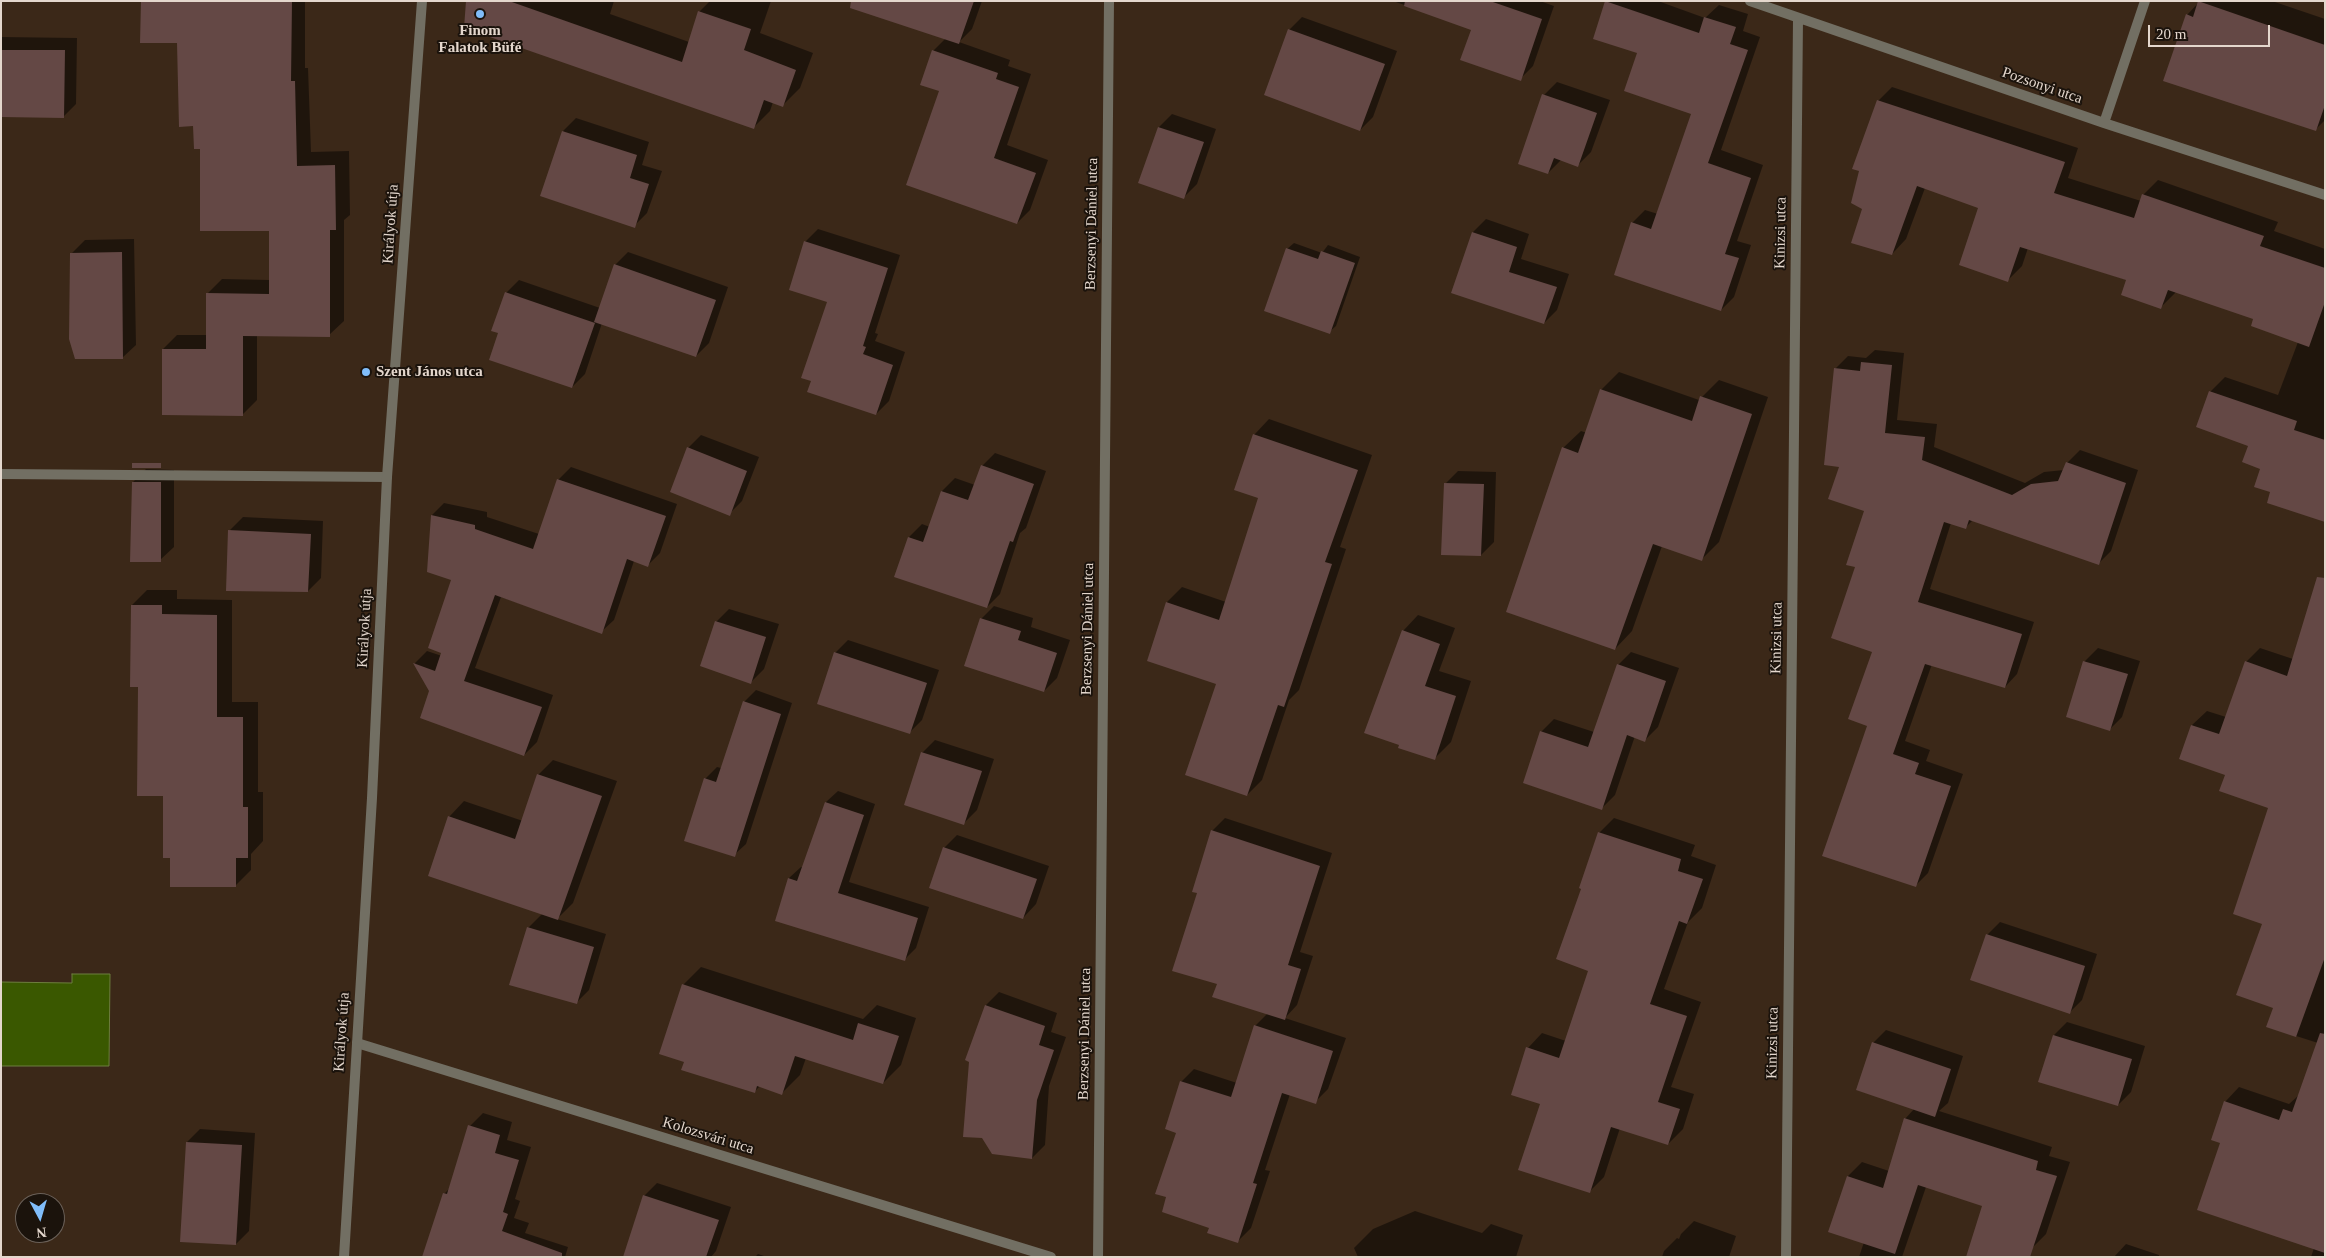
<!DOCTYPE html>
<meta charset="utf-8">
<style>
body{margin:0}
#map{position:relative;width:2326px;height:1258px;overflow:hidden;background:#3b2818;font-family:Georgia,serif}
canvas{display:block}
.frame{position:absolute;inset:0;border:2px solid #e4d7cd;pointer-events:none}
.north{position:absolute;left:15px;top:1193px;width:50px;height:50px;box-sizing:border-box;background:#1b130c;border:1px solid #6b6159;border-radius:50%;rotate:174deg;font-size:14px;font-weight:700;line-height:20px;text-align:center;color:#e4d7cd}
.north::after{content:'';display:block;margin:auto;width:18px;height:22px;background:#80bdfa;clip-path:polygon(50% 0,100% 100%,50% 72%,0 100%)}
.scale{position:absolute;left:2148px;top:25px;width:122px;height:22px;box-sizing:border-box;border:2px solid #e4d7cd;border-top:0;padding-left:6px;font-size:15px;line-height:18px;white-space:nowrap;color:#e4d7cd;-webkit-text-stroke:4px #1b130c;paint-order:stroke}
</style>
<div id="map">
<canvas width="2326" height="1258"></canvas>
<div class="frame"></div>
<div class="north">N</div>
<div class="scale">20 m</div>
</div>
<script>
const ctx = document.querySelector('canvas').getContext('2d');
ctx.lineJoin = 'round';
function paint(path, color) {
  ctx.fillStyle = color;
  ctx.fill(path, 'evenodd');
}
function poly(rows) {
  const path = new Path2D();
  for (const r of rows) {
    path.moveTo(r[0], r[1]);
    for (let i = 2; i < r.length; i += 2) path.lineTo(r[i], r[i + 1]);
  }
  return path;
}
function strokePath(path, color, width, dash) {
  ctx.strokeStyle = color;
  ctx.lineWidth = width;
  ctx.lineCap = dash ? 'butt' : 'round';
  ctx.setLineDash(dash || []);
  ctx.stroke(path);
}
function write(font, color, halo, rows, align = 'center') {
  ctx.font = font + ' Georgia,serif';
  ctx.lineWidth = 4;
  ctx.setLineDash([]);
  ctx.textBaseline = 'middle';
  ctx.strokeStyle = halo;
  ctx.fillStyle = color;
  for (const [text, x, y, turn = 0] of rows) {
    ctx.save();
    ctx.translate(x, y);
    ctx.rotate((+turn || 0) * Math.PI / 180);
    ctx.textAlign = isNaN(turn) ? turn : align;
    if (halo) ctx.strokeText(text, 0, 0);
    ctx.fillText(text, 0, 0);
    ctx.restore();
  }
}
const water = poly([
 [72,974,110,974,109,1066,1,1066,1,982,72,983,72,974]
]);
paint(water, '#3a5800');
strokePath(water, '#6d7e3e', 1);
paint(poly([
 [142,1,305,1,305,68,308,68,311,152,349,151,350,215,344,220,344,321,329,335,257,335,257,400,243,414,163,349,177,335,207,335,207,294,222,279,270,280,270,230,201,147,195,125,178,41],
 [468,1,614,1,610,14,689,42,700,11,710,1,771,1,760,33,813,53,800,88,783,105,773,102,770,111,753,128],
 [884,1,982,1,972,29,959,42,1010,60,1008,66,1031,74,1007,145,1048,160,1030,210,1017,223,941,91,933,51,946,38],
 [1393,1,1540,1,1554,6,1533,66,1520,79,1472,29],
 [1607,1,1658,1,1705,18,1719,5,1748,14,1743,31,1760,37,1721,150,1763,165,1737,241,1751,245,1734,297,1721,310,1632,223,1645,210,1658,214,1692,114,1639,53,1594,38],
 [2200,1,2272,1,2325,19,2325,120,2315,130,2187,15],
 [1302,17,1397,51,1373,117,1360,130,1289,30],
 [1,37,77,38,76,104,63,117,1,116],
 [1557,82,1610,100,1591,152,1578,165,1561,160,1548,173,1544,95],
 [1892,87,2078,148,2068,178,2141,201,2143,195,2158,180,2278,222,2274,231,2325,249,2325,520,2272,491,2250,445,2210,392,2225,377,2278,395,2298,342,2255,318,2176,292,2161,307,2127,280,2028,248,2022,266,2008,280,1979,207,1925,188,1906,239,1892,254,1863,209,1878,101],
 [1172,114,1216,129,1197,184,1184,197,1140,182,1159,127],
 [576,118,649,142,642,165,662,171,647,213,634,226,563,131],
 [1486,219,1529,234,1521,259,1569,274,1557,310,1544,323,1453,292,1473,232],
 [818,229,900,255,875,333,878,334,875,341,905,352,889,401,876,414,805,242],
 [134,239,136,345,122,358,72,253,85,240],
 [1294,243,1322,253,1328,245,1360,257,1336,326,1329,332,1287,249],
 [628,252,728,287,709,343,696,356,602,323,585,374,572,387,500,332,506,293,519,280,600,308,615,265],
 [1875,350,1904,353,1897,420,1937,424,1934,447,2025,483,2044,472,2064,470,2067,463,2080,450,2138,470,2111,551,2099,563,1973,520,1965,528,1951,523,1930,589,2034,622,2017,674,2005,687,1932,664,1905,741,1930,750,1926,761,1963,774,1928,873,1915,886,1869,725,1874,651,1857,567,1866,510,1841,466,1835,369,1848,356,1866,358],
 [1619,372,1699,400,1719,380,1768,397,1719,542,1701,560,1662,546,1632,631,1615,649,1563,448,1581,431,1587,433,1601,390],
 [1269,419,1372,455,1340,547,1346,549,1299,690,1289,700,1262,780,1247,795,1217,683,1148,660,1167,602,1182,587,1226,602,1259,497,1254,435],
 [701,435,759,457,742,501,729,514,688,448],
 [995,453,1046,471,1026,528,1020,533,1000,594,987,607,909,537,922,524,930,527,942,491,955,478,975,485,982,466],
 [571,467,677,504,660,553,648,565,634,561,614,620,601,632,501,597,475,668,553,695,537,742,524,755,430,691,415,663,427,651,442,656,453,579,432,515,444,503,487,512,487,517,539,534,558,480],
 [146,469,174,470,174,547,160,560,133,482],
 [1458,471,1496,472,1494,542,1481,555,1445,484],
 [243,517,323,521,321,578,308,591,230,530],
 [2325,584,2325,1257,2311,1257,2314,1248,2222,1142,2225,1102,2239,1087,2289,1104,2299,1095,2318,1043,2268,1027,2275,1007,2263,923,2270,807,2227,774,2192,725,2207,711,2226,717,2246,662,2260,648,2293,659],
 [147,590,177,590,177,599,232,600,232,702,258,702,258,792,263,792,263,841,251,854,251,870,235,886,171,857,164,795,139,686,132,605],
 [994,606,1033,618,1031,627,1070,640,1057,678,1044,691,981,619],
 [729,609,779,624,764,669,751,682,716,622],
 [1418,615,1455,628,1439,671,1471,681,1451,742,1435,758,1403,631],
 [848,640,939,670,922,720,909,733,835,653],
 [2098,648,2140,661,2122,717,2109,730,2067,717,2085,661],
 [1631,652,1679,668,1658,727,1645,740,1635,736,1615,795,1602,808,1541,732,1554,719,1594,732,1618,665],
 [756,690,792,703,746,844,734,855,705,779,717,767,721,768,744,702],
 [935,740,994,759,977,810,964,823,922,753],
 [553,760,617,781,573,903,557,919,606,934,589,990,576,1003,528,928,543,913,449,817,464,801,523,821,538,775],
 [838,791,875,804,849,882,929,907,916,948,904,960,777,920,789,878,801,867,803,867,826,802],
 [1225,818,1332,853,1300,952,1313,956,1297,1005,1285,1018,1346,1038,1328,1089,1315,1102,1290,1094,1265,1170,1270,1171,1251,1228,1238,1241,1211,1227,1168,1196,1177,1132,1181,1082,1194,1069,1237,1083,1255,1026,1268,1013,1218,984,1198,892,1212,831],
 [1614,818,1695,845,1691,856,1716,865,1702,908,1688,922,1664,989,1701,1002,1671,1087,1694,1094,1683,1129,1668,1144,1620,1128,1604,1177,1589,1192,1541,1103,1528,1048,1542,1033,1566,1041,1590,970,1583,888,1599,833],
 [957,835,1049,866,1036,904,1023,918,944,848],
 [2000,922,2097,954,2082,1000,2069,1013,1987,935],
 [701,967,863,1019,877,1005,916,1018,901,1065,883,1083,806,1058,800,1075,782,1093,760,1086,754,1092,685,1061,683,985],
 [999,992,1057,1013,1051,1032,1066,1037,1049,1086,1045,1145,1032,1158,986,1005],
 [2067,1022,2145,1046,2131,1092,2118,1105,2054,1035],
 [1886,1030,1963,1056,1948,1103,1939,1111,2052,1147,2049,1156,2070,1162,2046,1234,2032,1248,1984,1205,1926,1187,1902,1257,1859,1257,1864,1242,1848,1176,1862,1162,1889,1171,1905,1119,1914,1109,1873,1043],
 [483,1113,512,1122,507,1140,531,1147,515,1199,520,1201,514,1218,529,1223,525,1233,568,1247,565,1257,431,1257,444,1194,451,1187,470,1126],
 [200,1129,255,1133,249,1231,236,1244,187,1142],
 [657,1183,731,1207,716,1251,711,1257,679,1257,644,1196],
 [1415,1211,1482,1233,1491,1224,1523,1235,1516,1257,1358,1257,1354,1248,1373,1229],
 [1694,1221,1736,1236,1729,1257,1662,1257,1664,1251,1677,1238,1679,1239,1681,1234],
 [2126,1244,2159,1255,2159,1257,2114,1257],
 [758,1254,767,1257,755,1257]
]), '#0007');
paint(poly([
 [141,1,292,1,291,81,295,81,297,166,335,165,336,230,330,230,330,337,243,336,243,416,162,415,162,349,206,349,206,293,269,294,269,231,200,231,200,149,194,149,193,126,179,127,177,43,140,43],
 [466,1,509,1,682,62,698,11,751,29,744,50,796,70,783,107,764,100,754,129,464,28],
 [851,1,974,1,959,44,850,8],
 [1405,1,1490,1,1542,19,1521,81,1460,60,1471,30,1404,6],
 [1605,1,1699,33,1704,17,1736,27,1730,44,1748,50,1708,163,1751,178,1725,254,1739,258,1721,311,1614,275,1631,222,1651,229,1691,114,1624,91,1637,53,1593,39],
 [2198,1,2325,45,2325,105,2316,131,2163,81,2186,14,2193,17],
 [1288,29,1385,64,1360,131,1264,95],
 [1,50,65,50,64,118,1,117],
 [932,50,998,73,996,79,1019,87,994,158,1036,173,1017,224,906,185,939,91,920,85],
 [1542,94,1597,113,1578,167,1554,158,1548,174,1518,164],
 [1877,100,2065,162,2054,193,2134,218,2142,194,2264,236,2260,246,2325,268,2325,302,2309,347,2251,326,2253,319,2168,290,2161,309,2121,295,2126,280,2020,247,2008,282,1959,265,1978,208,1917,186,1892,255,1851,243,1862,209,1851,203,1859,171,1852,169],
 [1158,127,1204,142,1184,199,1138,183],
 [562,131,637,155,630,178,649,184,635,228,540,196],
 [1472,232,1517,247,1509,272,1557,287,1544,324,1451,293],
 [804,241,888,268,863,346,866,347,863,354,893,365,876,415,807,392,811,381,801,378,827,302,789,290],
 [1286,248,1318,259,1321,251,1355,263,1330,334,1264,311],
 [122,252,123,359,75,359,69,339,70,253],
 [614,264,716,300,696,357,594,322],
 [505,292,595,323,572,388,489,360,498,333,491,331],
 [1861,362,1892,365,1885,433,1925,437,1922,460,2012,495,2031,484,2058,481,2066,462,2126,483,2099,565,1969,520,1966,529,1944,522,1918,602,2022,634,2005,688,1925,664,1893,754,1919,763,1915,774,1951,786,1916,887,1822,856,1867,726,1848,719,1872,652,1831,638,1855,567,1846,565,1864,511,1828,499,1839,467,1824,465,1834,368,1860,371],
 [1600,389,1692,421,1700,396,1752,414,1702,561,1653,544,1615,650,1506,612,1562,447,1578,453],
 [2209,391,2297,421,2294,430,2325,440,2325,522,2267,503,2270,492,2254,487,2260,469,2242,462,2248,446,2196,427],
 [1253,434,1358,470,1325,562,1332,564,1284,707,1278,705,1247,796,1185,775,1216,684,1147,661,1166,602,1219,620,1258,498,1234,490],
 [687,447,747,471,730,516,670,492],
 [132,463,161,463,161,468,132,468],
 [981,465,1034,484,1013,542,1010,541,987,608,894,577,908,537,923,542,941,491,968,500],
 [557,479,666,516,648,567,627,559,602,634,495,595,464,681,542,707,524,756,420,718,429,691,413,663,435,671,441,653,428,648,451,580,427,572,431,515,475,525,475,529,533,549],
 [132,482,161,482,161,562,130,562],
 [1444,483,1484,484,1481,556,1441,555],
 [228,530,311,534,308,592,226,591],
 [2317,577,2325,578,2325,957,2296,1037,2266,1027,2273,1008,2236,995,2262,924,2233,914,2268,808,2219,791,2225,775,2179,759,2191,725,2219,734,2245,661,2287,676],
 [131,605,162,605,162,614,217,615,217,717,243,717,243,807,248,807,248,858,236,858,236,887,170,887,170,858,163,858,163,796,137,796,138,687,130,687],
 [980,618,1021,631,1018,640,1057,653,1044,692,964,666],
 [715,621,766,637,751,684,700,666],
 [1402,630,1440,644,1425,686,1456,696,1435,760,1398,748,1399,745,1364,733],
 [834,652,927,683,910,734,817,704],
 [2083,661,2128,674,2110,731,2066,717],
 [1617,664,1666,681,1645,742,1627,735,1602,810,1523,783,1540,731,1588,747],
 [743,701,781,714,735,857,684,841,704,778,716,782],
 [921,752,982,771,964,825,904,805],
 [537,774,602,796,558,920,428,876,448,816,515,839],
 [825,802,864,815,838,893,918,918,905,961,775,921,788,878,797,881],
 [1211,830,1320,866,1288,965,1301,969,1285,1020,1212,997,1217,984,1172,971,1197,893,1192,892],
 [1598,832,1681,859,1678,871,1703,879,1687,924,1679,921,1650,1004,1687,1016,1658,1102,1680,1109,1668,1145,1611,1127,1590,1193,1518,1170,1540,1104,1511,1095,1526,1047,1559,1058,1588,971,1556,959,1581,889,1579,888],
 [943,847,1037,879,1023,919,929,888],
 [527,927,594,947,577,1004,509,985],
 [1986,934,2085,966,2070,1014,1970,980],
 [682,984,853,1040,858,1023,899,1036,883,1084,795,1056,782,1095,757,1086,755,1093,681,1070,684,1062,659,1054],
 [985,1005,1045,1026,1039,1045,1054,1050,1037,1100,1032,1159,992,1154,982,1138,963,1137,969,1062,965,1060],
 [1254,1025,1333,1051,1316,1104,1282,1093,1253,1183,1257,1184,1238,1243,1207,1233,1209,1228,1162,1212,1166,1197,1155,1194,1176,1133,1165,1129,1180,1081,1231,1097],
 [2320,1033,2325,1034,2325,1253,2197,1210,2220,1143,2211,1140,2224,1101,2279,1120,2283,1109,2292,1112],
 [2053,1035,2132,1059,2118,1106,2038,1082],
 [1872,1042,1951,1069,1935,1117,1856,1090],
 [1904,1118,2038,1161,2036,1170,2057,1176,2030,1257,1966,1257,1982,1206,1918,1185,1895,1254,1828,1232,1847,1176,1883,1188],
 [468,1125,500,1135,495,1153,519,1160,503,1212,508,1214,502,1231,562,1253,562,1257,422,1257,443,1193,447,1194],
 [186,1142,242,1145,236,1245,180,1242],
 [643,1195,719,1220,706,1257,623,1257]
]), '#644845');
strokePath(poly([
 [1750,1,2104,123,2325,195],
 [2104,123,2145,1],
 [1,474,387,477],
 [357,1043,1051,1257],
 [1098,1257,1109,1],
 [1786,1257,1798,19]
]), '#726f63', 10);
strokePath(poly([
 [344,1257,372,798,387,477,422,1]
]), '#726f63', 10);
for (const [x, y, r, color] of [
 [480,14,5,"#80bdfa"],
 [366,372,5,"#80bdfa"]
]) {
  const dot = new Path2D();
  dot.arc(x, y, r, 0, 2 * Math.PI);
  ctx.fillStyle = color;
  ctx.fill(dot);
  strokePath(dot, '#1b130c', 2);
}
write('bold 15px', '#e4d7cd', '#1b130c', [
 ["Finom",480,31],
 ["Falatok Büfé",480,48],
 ["Szent János utca",376,372,"left"]
]);
write('15px', '#e4d7cd', '#1b130c', [
 ["Pozsonyi utca",2042,86,19],
 ["Királyok útja",391,224,-86],
 ["Berzsenyi Dániel utca",1092,224,-89],
 ["Kinizsi utca",1781,233,-89],
 ["Királyok útja",365,628,-87],
 ["Berzsenyi Dániel utca",1088,629,-89],
 ["Kinizsi utca",1777,638,-89],
 ["Királyok útja",342,1032,-86],
 ["Berzsenyi Dániel utca",1085,1034,-89],
 ["Kinizsi utca",1773,1043,-89],
 ["Kolozsvári utca",708,1136,17]
]);
</script>
